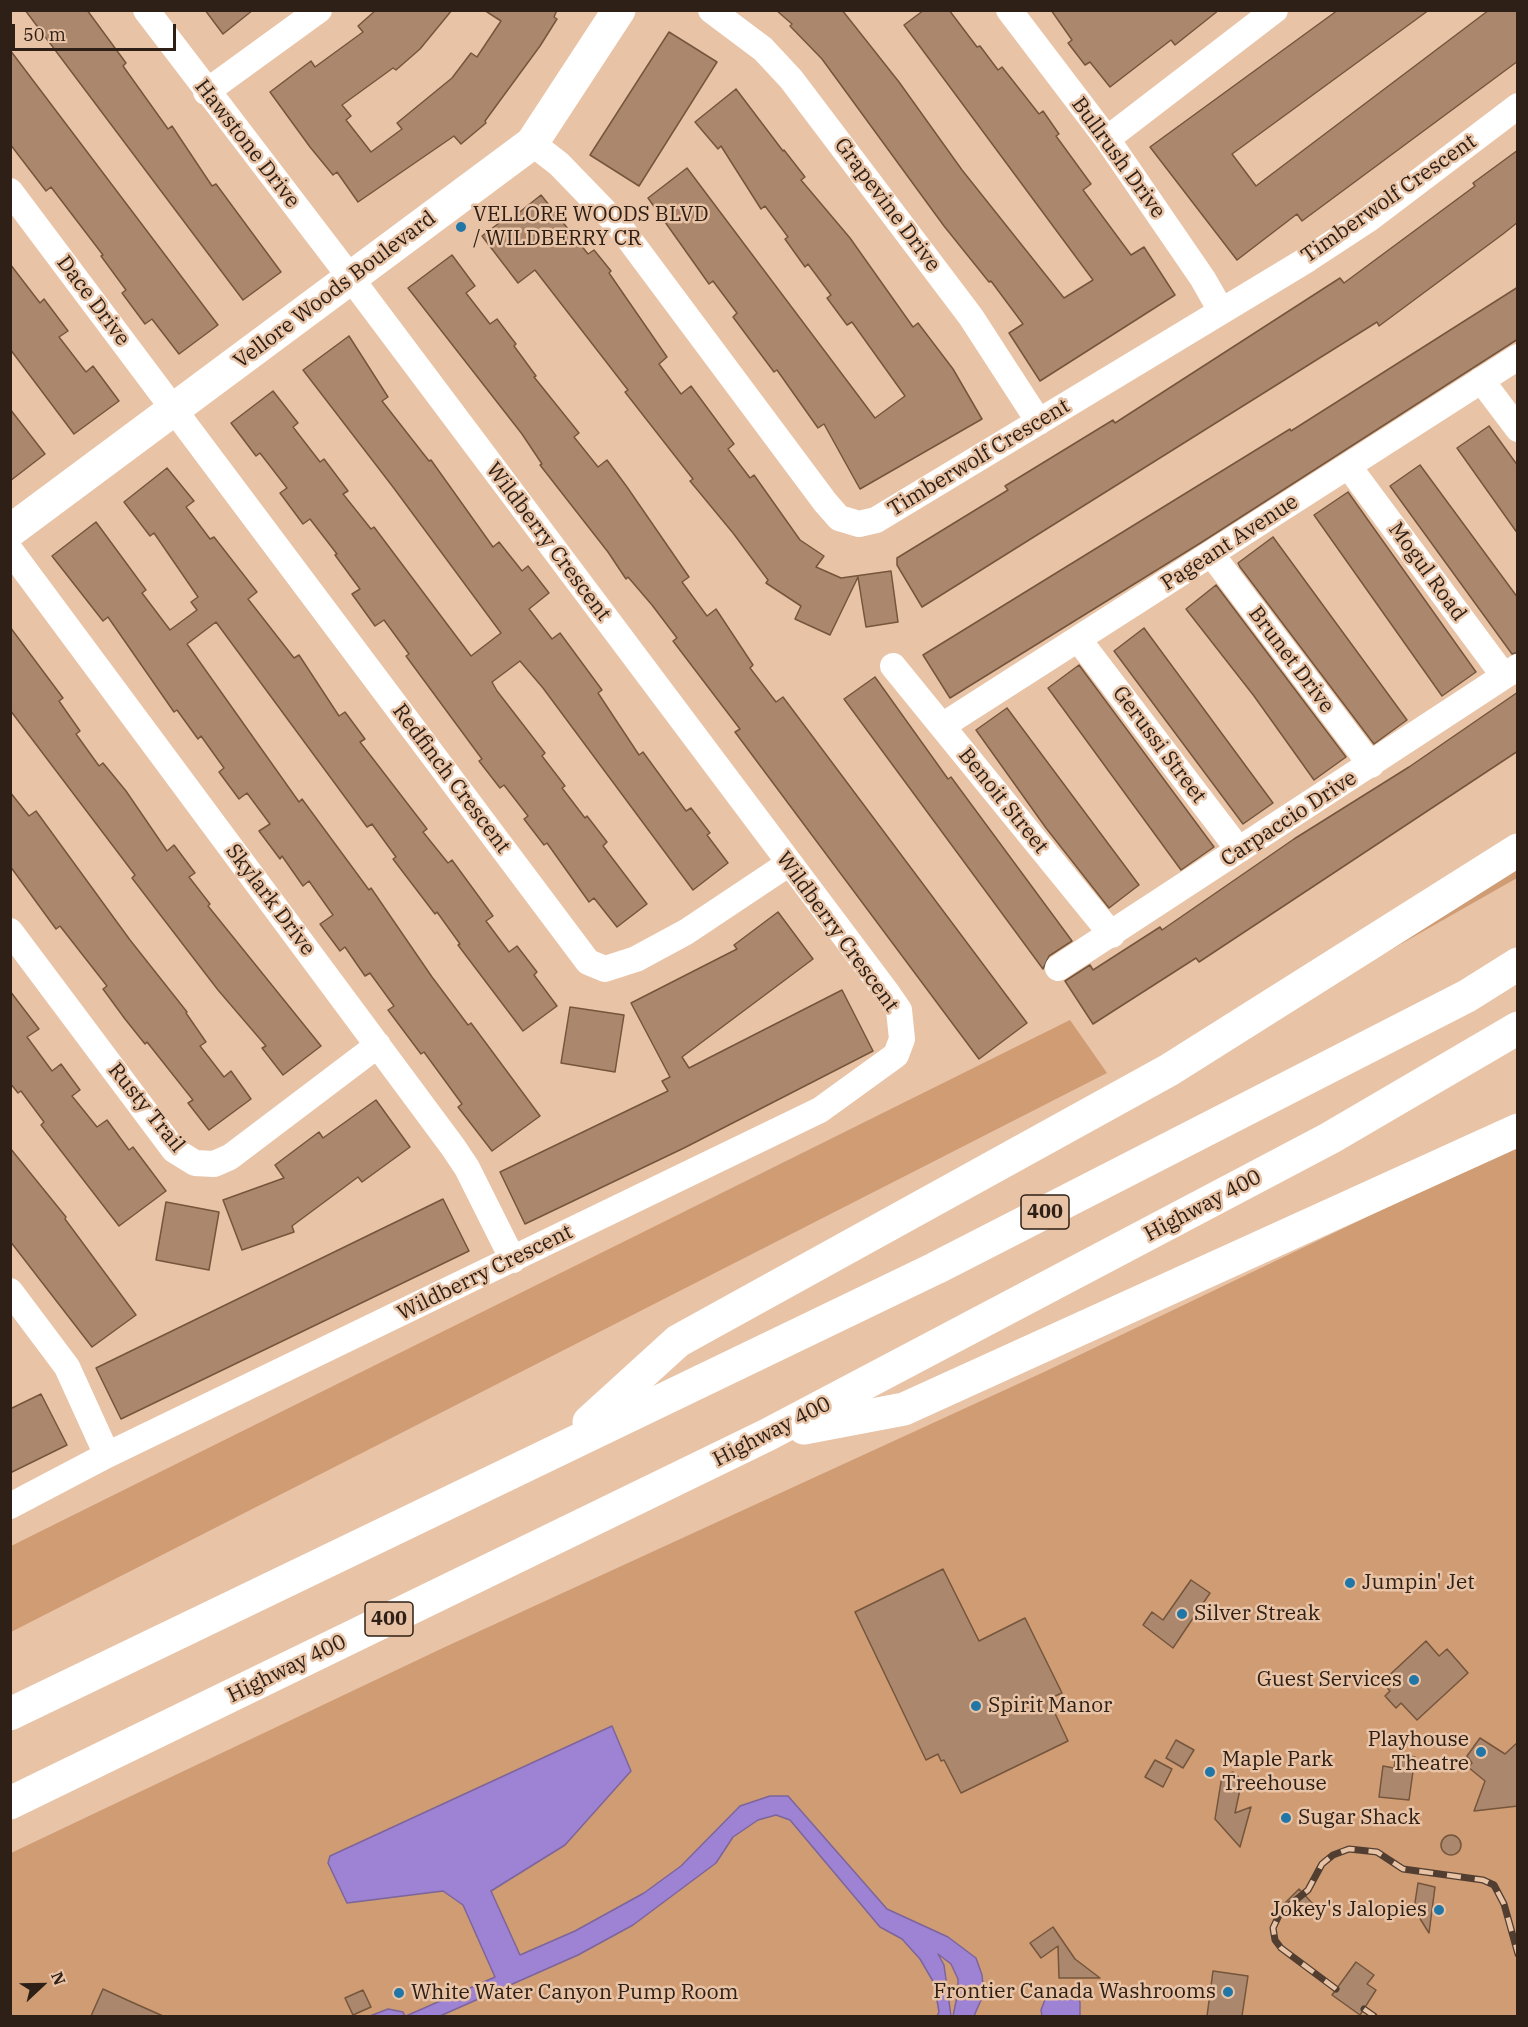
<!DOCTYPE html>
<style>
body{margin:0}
#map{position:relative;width:1528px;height:2027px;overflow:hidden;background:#e8c3a6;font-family:"IBM Plex Serif",serif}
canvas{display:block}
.frame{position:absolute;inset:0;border:12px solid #2e2016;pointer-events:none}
.north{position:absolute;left:12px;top:1955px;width:60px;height:60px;-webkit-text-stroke:4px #e8c3a6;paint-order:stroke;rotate:68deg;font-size:16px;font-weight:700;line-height:24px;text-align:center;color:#2e2016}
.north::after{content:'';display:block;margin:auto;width:21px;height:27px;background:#2e2016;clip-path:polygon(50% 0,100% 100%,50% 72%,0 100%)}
.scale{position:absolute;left:12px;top:24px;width:164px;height:27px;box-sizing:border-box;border:3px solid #2e2016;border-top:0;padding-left:8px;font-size:18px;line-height:21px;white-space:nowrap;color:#2e2016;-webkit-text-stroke:4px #e8c3a6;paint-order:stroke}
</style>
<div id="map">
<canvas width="1528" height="2027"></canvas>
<div class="frame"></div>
<div class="north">N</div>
<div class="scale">50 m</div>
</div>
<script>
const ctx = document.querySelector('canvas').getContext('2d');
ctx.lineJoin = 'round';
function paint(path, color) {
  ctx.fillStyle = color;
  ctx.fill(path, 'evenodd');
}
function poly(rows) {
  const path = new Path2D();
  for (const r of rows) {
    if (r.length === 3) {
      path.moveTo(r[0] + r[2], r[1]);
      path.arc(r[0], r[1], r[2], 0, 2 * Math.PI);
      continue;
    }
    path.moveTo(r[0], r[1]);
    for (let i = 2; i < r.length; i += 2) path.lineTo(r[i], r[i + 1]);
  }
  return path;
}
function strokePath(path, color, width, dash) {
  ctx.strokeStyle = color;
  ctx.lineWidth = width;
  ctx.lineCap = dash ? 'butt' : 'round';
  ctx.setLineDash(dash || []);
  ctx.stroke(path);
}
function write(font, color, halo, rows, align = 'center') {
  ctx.font = font + ' "IBM Plex Serif",serif';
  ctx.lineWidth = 5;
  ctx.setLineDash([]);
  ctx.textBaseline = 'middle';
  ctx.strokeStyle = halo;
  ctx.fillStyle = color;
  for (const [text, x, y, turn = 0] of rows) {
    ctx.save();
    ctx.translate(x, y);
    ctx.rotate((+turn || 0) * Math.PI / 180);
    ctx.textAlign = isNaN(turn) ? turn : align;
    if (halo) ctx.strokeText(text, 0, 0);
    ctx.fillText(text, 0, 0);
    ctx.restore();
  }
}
paint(poly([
 [1517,853,1517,878,1334,982],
 [1070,1020,1107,1073,11,1632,11,1546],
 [1517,1145,1517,2016,11,2016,11,1853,445,1647,1044,1372]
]), '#cf9c74');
const water = poly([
 [612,1726,631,1771,565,1845,491,1891,520,1955,575,1931,644,1893,681,1866,740,1806,770,1796,788,1796,887,1909,948,1937,976,1958,982,1975,984,1993,974,2016,953,2016,958,1992,958,1979,951,1964,938,1954,944,1965,951,2016,937,2016,939,2012,934,1983,920,1959,902,1939,880,1927,790,1820,776,1815,758,1820,733,1837,716,1863,633,1925,578,1955,440,2016,406,2016,495,1977,463,1905,443,1891,347,1903,328,1863,330,1856,612,1726],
 [1061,1990,1076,1995,1080,2002,1080,2016,1042,2016,1041,2010,1046,1997,1061,1990],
 [388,2009,403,2012,405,2016,370,2016,388,2009]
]);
paint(water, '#9e82d3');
strokePath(water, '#7c659a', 1.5);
const building = poly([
 [25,10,87,10,126,63,123,66,168,129,172,126,212,186,216,184,281,272,243,300,25,10],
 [205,10,253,10,223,34,205,10],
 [376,10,452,10,420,49,396,70,393,68,342,105,351,116,346,120,371,152,402,129,397,123,452,78,471,53,477,57,501,21,484,10,557,10,554,17,557,19,540,46,485,121,486,123,461,144,454,136,358,202,337,172,333,175,310,147,270,92,311,61,315,67,363,32,358,26,376,10],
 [776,10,842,10,899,82,962,170,1064,298,1093,280,904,25,924,10,949,10,977,47,980,46,998,70,1002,67,1039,114,1043,111,1059,134,1056,136,1091,184,1083,190,1131,255,1144,247,1175,295,1040,381,1009,333,1023,324,991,281,989,282,944,226,822,59,790,26,792,24,776,10],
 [1051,10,1219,10,1175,45,1171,40,1110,87,1090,62,1085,65,1068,43,1072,40,1051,10],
 [1338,10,1429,10,1232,154,1256,186,1489,10,1518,10,1518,61,1302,221,1297,214,1237,260,1150,147,1338,10],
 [669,32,717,62,639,186,590,155,669,32],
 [10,50,218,325,179,354,152,319,145,324,122,293,126,290,101,256,103,255,51,187,46,191,10,144,10,50],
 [736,89,783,151,784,150,805,177,801,180,850,238,913,327,918,323,953,369,982,419,860,489,824,424,818,428,777,370,774,372,733,317,737,313,713,281,709,284,648,198,687,168,875,418,905,396,852,322,847,325,827,298,831,295,808,264,805,267,785,239,788,237,765,206,761,209,721,146,718,149,695,122,736,89],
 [1518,150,1518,222,1503,234,1379,326,1377,322,922,607,897,565,897,558,1008,490,1005,486,1113,420,1115,423,1340,278,1344,283,1475,186,1473,183,1518,150],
 [541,195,588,254,594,250,611,271,609,273,667,357,659,364,681,394,691,386,734,444,728,449,750,478,754,475,800,540,824,556,816,567,841,578,891,571,898,622,866,627,858,577,830,635,795,619,801,606,766,583,768,580,733,533,690,481,693,479,625,392,628,390,535,270,518,283,482,236,503,220,506,223,541,195],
 [452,255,475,286,466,293,490,324,497,319,516,344,514,346,536,376,534,377,579,433,574,437,598,467,607,460,627,487,689,577,682,582,707,616,716,609,753,665,750,668,776,702,783,697,1027,1023,979,1059,735,732,740,729,673,641,677,638,652,605,628,577,626,579,608,552,540,465,542,464,522,434,408,288,452,255],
 [10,264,40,303,44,299,68,331,59,337,86,372,93,366,119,401,74,434,10,349,10,264],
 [1518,287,1518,339,1202,542,950,698,923,655,1290,429,1291,431,1518,287],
 [349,336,388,397,382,401,429,461,431,460,493,547,499,542,522,571,528,566,549,593,529,609,552,639,560,633,602,690,598,693,639,755,643,752,686,811,691,808,710,833,707,835,728,863,693,890,543,688,520,661,492,682,497,691,545,753,542,756,565,786,562,788,585,818,587,816,607,842,603,846,647,904,617,927,594,898,589,902,547,843,544,845,524,819,528,816,504,785,500,788,479,761,482,759,406,656,409,654,384,620,375,626,352,594,360,589,335,555,337,554,310,519,303,524,280,493,287,488,260,453,256,456,231,423,273,391,298,423,293,427,320,462,324,459,348,491,343,494,371,529,374,527,471,656,501,633,393,487,303,370,349,336],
 [10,409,45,454,10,481,10,409],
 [1489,426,1518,466,1518,534,1457,448,1489,426],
 [1420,465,1518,598,1518,652,1512,654,1390,486,1420,465],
 [167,468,194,501,186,507,210,539,214,537,257,592,248,599,294,658,299,655,339,716,345,712,365,739,360,742,427,829,423,832,448,863,452,860,493,916,486,921,509,952,517,946,537,972,534,975,557,1006,523,1031,458,945,460,944,437,912,435,914,393,859,396,857,372,824,367,827,216,622,187,644,299,802,302,799,369,890,371,888,432,977,468,1025,471,1023,540,1116,492,1151,458,1107,462,1104,424,1052,421,1054,388,1010,394,1006,370,973,365,976,345,947,340,951,320,924,333,915,309,881,303,886,282,856,280,859,259,831,270,824,247,793,239,799,219,772,224,768,201,736,198,739,177,710,174,712,108,617,103,621,52,556,96,522,146,590,142,593,170,630,197,610,191,602,198,597,154,533,150,536,124,502,167,468],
 [1348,492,1476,672,1442,696,1314,515,1348,492],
 [1273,537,1407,720,1374,744,1240,567,1238,563,1273,537],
 [1216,585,1346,757,1314,780,1254,696,1186,609,1216,585],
 [10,627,63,698,59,701,80,731,76,734,99,766,103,763,126,791,167,851,174,845,195,873,189,877,210,904,208,906,321,1046,283,1075,262,1048,266,1046,218,990,132,878,135,875,10,710,10,627],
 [1144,628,1273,803,1243,824,1114,651,1144,628],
 [1079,665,1214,847,1181,870,1048,688,1079,665],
 [875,677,948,779,951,777,1072,941,1049,956,1043,969,844,699,875,677],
 [1518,692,1518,751,1199,962,1196,958,1093,1024,1065,981,1090,965,1093,970,1160,927,1162,930,1294,839,1409,767,1518,692],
 [1007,708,1139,885,1109,908,1046,828,976,730,1007,708],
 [10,792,29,816,36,811,130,940,187,1012,186,1013,206,1042,200,1046,224,1077,231,1071,251,1099,209,1130,188,1103,193,1100,147,1042,145,1044,125,1019,103,989,107,986,60,926,56,929,10,866,10,792],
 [778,912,813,959,682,1057,689,1068,842,990,873,1051,684,1148,525,1224,500,1172,668,1091,662,1081,670,1077,631,1003,737,949,734,945,778,912],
 [10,991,39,1029,27,1037,52,1071,61,1064,80,1090,72,1096,97,1127,107,1120,129,1150,133,1147,166,1191,119,1226,41,1125,44,1122,21,1091,18,1093,10,1083,10,991],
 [570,1007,624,1015,615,1072,561,1063,570,1007],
 [376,1100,410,1147,362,1182,358,1177,292,1226,294,1232,242,1250,223,1200,284,1178,275,1165,319,1132,323,1138,376,1100],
 [10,1148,66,1217,65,1219,136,1315,92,1347,10,1241,10,1148],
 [443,1199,469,1251,121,1419,96,1368,443,1199],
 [166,1202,219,1212,209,1270,156,1260,166,1202],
 [41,1394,67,1445,10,1473,10,1409,41,1394],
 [943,1569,979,1641,1025,1618,1062,1693,1051,1698,1054,1705,1052,1707,1068,1741,961,1793,944,1760,941,1761,938,1754,926,1760,855,1612,943,1569],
 [1191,1580,1210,1593,1173,1648,1143,1625,1152,1612,1163,1620,1191,1580],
 [1426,1641,1439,1656,1447,1649,1468,1673,1417,1720,1401,1703,1396,1708,1385,1696,1390,1691,1382,1682,1426,1641],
 [1480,1738,1505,1754,1518,1742,1518,1806,1474,1811,1485,1781,1468,1767,1472,1763,1467,1756,1480,1738],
 [1176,1740,1194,1750,1183,1768,1166,1758,1176,1740],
 [1396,1754,1415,1757,1409,1800,1379,1797,1383,1766,1394,1768,1396,1754],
 [1155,1760,1172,1769,1163,1787,1145,1777,1155,1760],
 [1233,1772,1242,1780,1235,1813,1251,1807,1240,1847,1215,1819,1222,1776,1233,1772],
 [1451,1845,10],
 [1418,1883,1435,1887,1429,1933,1414,1909,1418,1883],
 [1299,1889,1313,1904,1298,1917,1285,1903,1299,1889],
 [1053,1927,1075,1959,1100,1978,1059,1978,1058,1946,1041,1958,1030,1943,1053,1927],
 [1356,1962,1374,1975,1367,1984,1376,1990,1360,2015,1332,1995,1356,1962],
 [1213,1971,1248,1976,1242,2016,1207,2016,1213,1971],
 [103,1989,127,2000,163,2016,91,2016,103,1989],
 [363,1990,371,2007,353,2015,345,1998,363,1990]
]);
paint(building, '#ab886d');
strokePath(building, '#75553b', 1.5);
strokePath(poly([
 [711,10,763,49,791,79,971,317,1039,422],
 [1009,10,1107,139,1203,279,1220,309],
 [206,92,319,10],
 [1107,139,1275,10],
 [532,143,559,164,620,227,825,502,839,518,859,524,876,520,1308,259,1369,219,1518,106],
 [10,191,588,962,605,969,636,959,686,932,788,864],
 [1481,380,1518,429],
 [1349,467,1504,676],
 [10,550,453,1147,467,1168,513,1260],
 [1212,555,1371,765],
 [1078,639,1239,850],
 [893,666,1112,935],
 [942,726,1518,357],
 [10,931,174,1150,195,1163,214,1164,230,1157,378,1045],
 [1058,968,1518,667],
 [10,1291,67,1367,107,1455],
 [10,1506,107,1455,820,1110,896,1055,902,1039,899,1010,888,994,350,277,146,10]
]), '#fff', 26);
strokePath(poly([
 [10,531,532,143,619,10]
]), '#fff', 33);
strokePath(poly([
 [589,1422,678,1341,1169,1070,1518,850],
 [804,1428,904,1409,1518,1130],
 [10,1714,936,1268,1467,996,1518,964],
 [10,1803,767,1435,1330,1138,1518,1028]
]), '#fff', 33);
const rail = poly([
 [1336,1989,1281,1948,1275,1940,1273,1928,1280,1913,1308,1890,1322,1864,1333,1855,1349,1849,1377,1852,1403,1869,1483,1880,1494,1885,1504,1904,1518,1954],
 [1364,2009,1374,2016]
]);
strokePath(rail, '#513e31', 7);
strokePath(rail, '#e8c3a6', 4.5, [14]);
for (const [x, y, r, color] of [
 [461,227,6,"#2076a6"],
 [1350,1583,6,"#2076a6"],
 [1182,1614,6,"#2076a6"],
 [1414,1680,6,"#2076a6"],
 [976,1706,6,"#2076a6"],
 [1481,1752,6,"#2076a6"],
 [1210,1772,6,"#2076a6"],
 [1286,1818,6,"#2076a6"],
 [1439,1910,6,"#2076a6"],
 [1228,1992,6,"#2076a6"],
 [399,1993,6,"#2076a6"]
]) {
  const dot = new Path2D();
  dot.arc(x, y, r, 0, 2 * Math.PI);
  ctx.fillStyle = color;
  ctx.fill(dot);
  strokePath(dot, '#e8c3a6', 2);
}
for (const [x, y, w] of [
 [1045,1212,48],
 [389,1619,48]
]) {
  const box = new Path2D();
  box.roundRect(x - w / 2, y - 17, w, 34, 4.5);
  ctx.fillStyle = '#e8c3a6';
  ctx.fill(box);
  strokePath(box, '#2e2016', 1.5);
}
write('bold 20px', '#2e2016', null, [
 ["400",1045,1212],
 ["400",389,1619]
]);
write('21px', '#2e2016', '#e8c3a6', [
 ["Hawstone Drive",247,144,52],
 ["Bullrush Drive",1118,158,54],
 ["Timberwolf Crescent",1389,199,-35],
 ["Grapevine Drive",887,205,53],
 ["Vellore Woods Boulevard",335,290,-37],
 ["Dace Drive",93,301,53],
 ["Timberwolf Crescent",979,458,-31],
 ["Wildberry Crescent",548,542,53],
 ["Pageant Avenue",1230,543,-33],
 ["Mogul Road",1427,572,54],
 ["Brunet Drive",1291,660,53],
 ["Gerussi Street",1159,745,53],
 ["Redfinch Crescent",451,779,53],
 ["Benoit Street",1003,801,51],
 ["Carpaccio Drive",1289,819,-33],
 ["Skylark Drive",270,900,53],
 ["Wildberry Crescent",837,932,54],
 ["Rusty Trail",146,1108,51],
 ["Highway 400",1203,1206,-28],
 ["Wildberry Crescent",485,1273,-26],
 ["Highway 400",772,1432,-27],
 ["Highway 400",287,1669,-26]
]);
write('21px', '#2e2016', '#e8c3a6', [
 ["VELLORE WOODS BLVD",473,215],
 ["/ WILDBERRY CR",473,239],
 ["Jumpin' Jet",1362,1583],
 ["Silver Streak",1194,1614],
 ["Guest Services",1402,1680,"right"],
 ["Spirit Manor",988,1706],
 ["Playhouse",1469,1740,"right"],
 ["Theatre",1469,1764,"right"],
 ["Maple Park",1222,1760],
 ["Treehouse",1222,1784],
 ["Sugar Shack",1298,1818],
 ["Jokey's Jalopies",1427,1910,"right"],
 ["Frontier Canada Washrooms",1216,1992,"right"],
 ["White Water Canyon Pump Room",411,1993]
], 'left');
</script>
